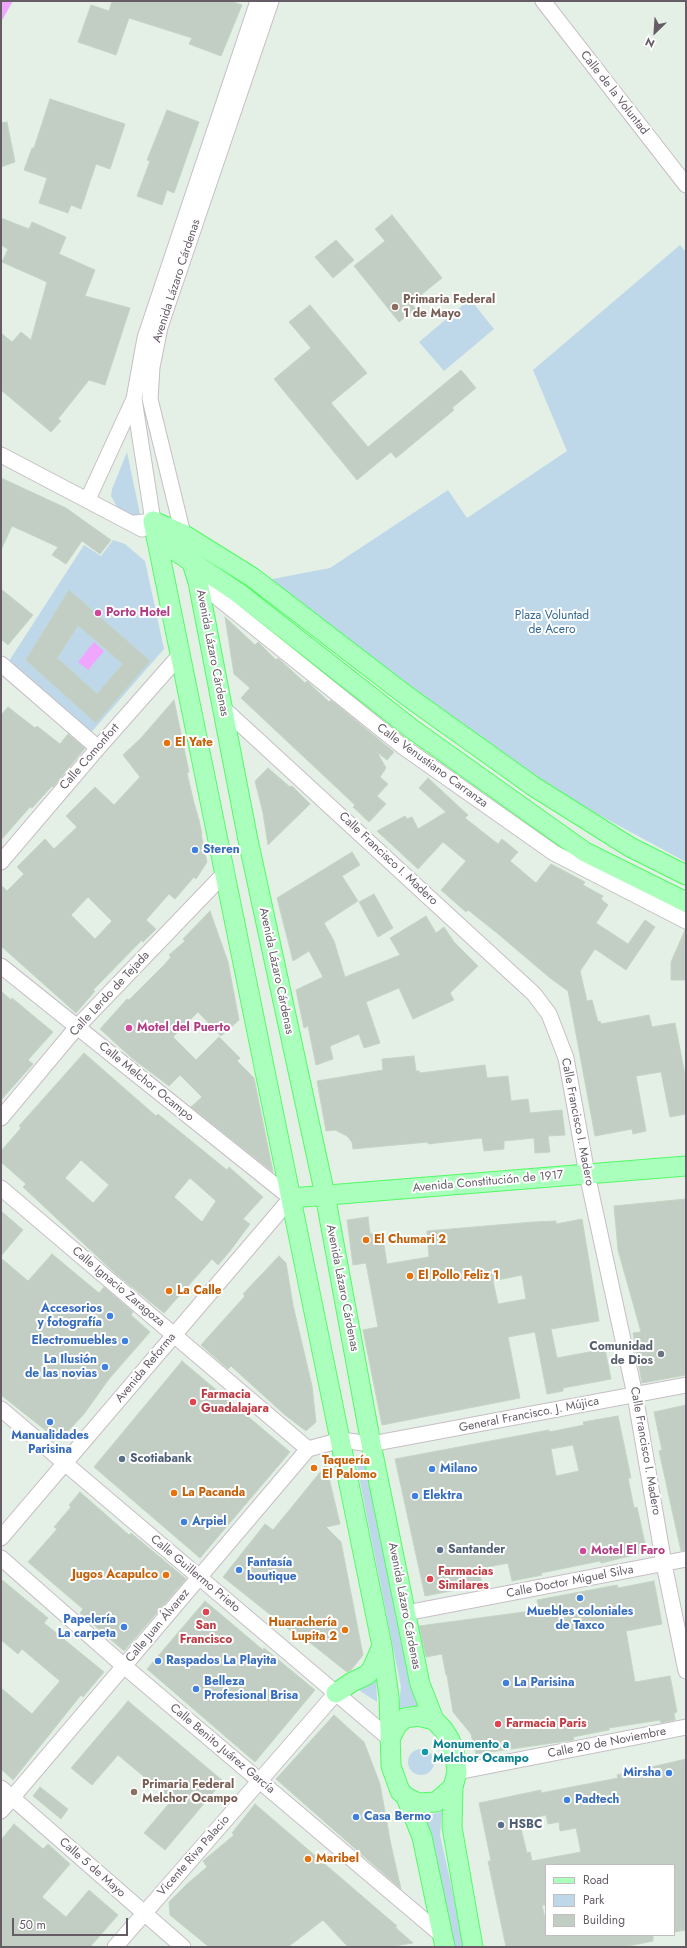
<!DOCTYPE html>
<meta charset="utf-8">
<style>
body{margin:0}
#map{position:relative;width:687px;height:1948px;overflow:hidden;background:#e4f0e6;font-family:Jost,sans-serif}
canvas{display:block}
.frame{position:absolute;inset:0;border:2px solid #655c66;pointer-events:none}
.legend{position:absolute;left:545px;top:1864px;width:130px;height:72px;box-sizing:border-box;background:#fff;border:1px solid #c1bec2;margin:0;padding:5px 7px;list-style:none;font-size:12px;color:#655c66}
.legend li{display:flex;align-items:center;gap:8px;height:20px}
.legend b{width:20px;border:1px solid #c1bec2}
.north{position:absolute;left:635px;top:12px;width:40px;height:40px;-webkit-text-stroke:3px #fff;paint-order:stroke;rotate:205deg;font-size:11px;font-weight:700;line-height:16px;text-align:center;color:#655c66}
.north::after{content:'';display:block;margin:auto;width:14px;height:18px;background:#655c66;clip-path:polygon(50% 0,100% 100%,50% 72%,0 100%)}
.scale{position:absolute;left:12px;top:1918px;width:116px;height:18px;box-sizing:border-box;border:2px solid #655c66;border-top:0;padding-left:5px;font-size:12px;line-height:14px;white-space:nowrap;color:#655c66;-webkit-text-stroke:3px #fff;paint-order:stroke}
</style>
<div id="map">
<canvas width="687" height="1948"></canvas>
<div class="frame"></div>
<ul class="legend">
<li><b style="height:5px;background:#aaffbd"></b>Road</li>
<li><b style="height:11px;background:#bfd8e9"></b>Park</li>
<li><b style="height:11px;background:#c2cec3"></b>Building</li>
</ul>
<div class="north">N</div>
<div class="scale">50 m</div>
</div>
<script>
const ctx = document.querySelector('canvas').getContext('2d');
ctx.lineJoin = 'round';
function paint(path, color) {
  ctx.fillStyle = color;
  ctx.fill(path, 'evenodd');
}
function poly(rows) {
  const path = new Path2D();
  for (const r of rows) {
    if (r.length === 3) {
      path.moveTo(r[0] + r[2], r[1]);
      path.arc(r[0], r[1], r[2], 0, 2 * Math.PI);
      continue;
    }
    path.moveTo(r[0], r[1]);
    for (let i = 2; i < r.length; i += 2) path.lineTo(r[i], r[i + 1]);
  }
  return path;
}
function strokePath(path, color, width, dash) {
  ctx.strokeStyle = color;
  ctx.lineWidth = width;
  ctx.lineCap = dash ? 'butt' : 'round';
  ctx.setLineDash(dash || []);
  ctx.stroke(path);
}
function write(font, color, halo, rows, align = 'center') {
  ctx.font = font + ' Jost,sans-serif';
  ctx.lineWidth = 4;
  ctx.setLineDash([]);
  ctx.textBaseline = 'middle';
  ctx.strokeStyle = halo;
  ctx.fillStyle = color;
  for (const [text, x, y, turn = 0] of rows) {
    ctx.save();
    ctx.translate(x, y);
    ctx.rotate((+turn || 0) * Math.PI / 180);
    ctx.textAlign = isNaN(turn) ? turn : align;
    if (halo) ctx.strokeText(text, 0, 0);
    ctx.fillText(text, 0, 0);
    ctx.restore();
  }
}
paint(poly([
 [680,245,686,252,686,862,564,796,408,685,267,580,330,568,448,490,467,518,567,451,533,370],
 [470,299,494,329,444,371,419,342],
 [127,452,140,514,138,516,133,517,117,507,111,496,112,489],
 [113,540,125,544,145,561,164,649,88,736,7,664,84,545,101,556],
 [359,1456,365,1458,423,1707,415,1707,398,1712,401,1687,356,1462],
 [376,1670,377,1702,354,1687],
 [421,1762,13],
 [442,1811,440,1835,465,1947,455,1947,431,1837,421,1815,427,1816]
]), '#bfd8e9');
paint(poly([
 [1,1,13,1,1,22],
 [94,642,104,651,88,670,78,662]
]), '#f0a5ff');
const building = poly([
 [112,1,231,1,242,5,221,56,189,44,192,38,129,18,116,55,78,42,91,5,109,11,112,1],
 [50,99,125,124,110,169,96,164,81,209,71,205,68,213,39,203,47,178,24,170,32,148,34,148,50,99],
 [167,110,199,122,174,193,167,190,162,205,137,196,150,161,147,160,167,110],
 [7,122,15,162,1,167,1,123,7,122],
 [392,215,442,278,411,303,416,309,399,322,354,266,385,241,375,229,392,215],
 [1,218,29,229,32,222,66,237,59,254,95,270,85,296,130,308,105,385,89,380,58,419,61,421,51,432,1,390,1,333,12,342,21,332,31,340,47,282,2,262,8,249,1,245,1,218],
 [336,240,354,260,333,278,315,257,336,240],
 [310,305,367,373,331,403,368,447,461,370,476,388,452,408,454,410,396,458,391,452,357,480,274,379,311,348,289,322,310,305],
 [1,478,66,508,111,540,100,554,82,541,66,564,52,555,58,547,12,526,1,550,1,478],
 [1,589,33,615,8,645,1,639,1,589],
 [69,590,150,661,96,723,26,660,69,590],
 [78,625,123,664,97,694,57,658,78,625],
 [225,617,255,645,258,642,276,660,278,658,305,683,307,681,329,702,331,700,394,752,387,760,377,752,386,768,380,777,388,784,377,796,386,804,369,822,353,807,355,805,241,698,250,688,234,674,225,617],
 [174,700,189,772,187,773,194,803,199,820,202,834,201,834,207,862,196,879,194,877,175,899,169,894,146,920,156,929,143,942,142,940,93,990,95,991,76,1013,1,946,1,885,7,891,24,874,17,867,45,839,54,849,77,827,66,816,95,787,114,805,140,777,123,755,141,738,174,700],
 [88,897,112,921,95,939,71,915,88,897],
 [8,707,35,728,37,726,60,744,68,734,85,748,53,787,52,786,32,808,30,807,1,840,1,715,8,707],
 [268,768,290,787,292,786,310,804,268,845,263,813,255,781,268,768],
 [428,778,468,815,465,818,498,844,502,839,518,852,510,861,536,883,551,864,585,882,583,885,603,896,601,899,608,905,596,923,628,944,645,920,655,927,626,970,595,949,580,971,587,1001,592,1000,598,1022,600,1021,601,1024,649,1015,652,1027,675,1023,686,1080,686,1114,670,1117,661,1072,636,1076,646,1131,633,1134,632,1129,595,1136,568,991,550,978,497,933,468,910,466,912,441,890,466,861,443,842,418,869,377,831,405,816,407,819,412,817,418,829,446,812,419,788,428,778],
 [352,852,360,865,342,876,358,901,324,923,334,941,345,977,400,955,390,938,426,916,436,933,444,927,454,942,478,966,450,993,454,1000,413,1019,399,988,366,1002,380,1043,364,1048,359,1034,330,1046,333,1059,316,1065,308,1026,304,1028,296,990,323,977,309,951,293,961,277,898,352,852],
 [374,894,393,928,378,937,359,902,374,894],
 [210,911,228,962,239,1020,221,1036,198,1012,173,1037,196,1060,219,1037,240,1058,237,1061,254,1078,273,1172,191,1107,202,1097,180,1075,169,1086,133,1059,100,1029,127,999,129,1000,164,965,171,957,169,955,185,941,183,939,210,911],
 [685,930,686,980,671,980,671,962,685,930],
 [1,991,11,1000,12,998,53,1032,28,1060,33,1064,1,1100,1,991],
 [84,1053,156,1116,158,1114,227,1170,229,1167,263,1197,243,1219,250,1224,230,1251,218,1265,212,1259,164,1313,116,1274,23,1187,26,1184,1,1162,1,1151,21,1128,19,1126,84,1053],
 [81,1160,109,1185,93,1203,65,1178,81,1160],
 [190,1178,216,1201,202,1222,174,1197,190,1178],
 [414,1056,416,1071,419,1071,420,1073,485,1065,487,1078,508,1076,511,1101,528,1099,530,1113,562,1110,565,1135,548,1136,550,1152,535,1153,534,1138,504,1141,504,1149,484,1151,482,1138,428,1144,428,1142,353,1149,352,1142,347,1136,335,1130,326,1131,317,1081,383,1070,382,1059,414,1056],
 [686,1199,686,1375,642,1383,633,1333,641,1332,618,1250,614,1206,686,1199],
 [1,1211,23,1230,1,1256,1,1211],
 [368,1217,370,1234,382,1233,387,1264,429,1257,427,1231,533,1222,556,1221,556,1224,582,1219,599,1321,551,1329,557,1358,605,1349,611,1379,563,1388,563,1391,547,1394,535,1332,508,1337,520,1398,382,1425,363,1330,378,1327,366,1263,353,1265,347,1220,368,1217],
 [522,1275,526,1299,498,1304,493,1281,522,1275],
 [52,1254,99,1293,104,1287,133,1312,131,1315,150,1332,109,1379,84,1414,59,1441,1,1395,1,1258,28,1281,52,1254],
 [279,1256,286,1263,293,1305,312,1386,316,1422,306,1431,285,1415,231,1366,228,1369,201,1345,245,1296,243,1294,279,1256],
 [182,1361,290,1452,200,1558,94,1467,182,1361],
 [686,1405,686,1550,681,1551,659,1451,662,1450,654,1412,686,1405],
 [618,1416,631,1478,628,1478,634,1508,637,1507,647,1552,601,1563,600,1561,541,1573,542,1575,512,1581,508,1563,479,1569,482,1585,425,1596,395,1459,549,1430,549,1432,584,1425,583,1422,618,1416],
 [573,1445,579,1471,556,1476,551,1449,573,1445],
 [326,1465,340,1524,326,1527,341,1542,363,1655,351,1670,347,1672,299,1634,297,1636,223,1577,265,1524,273,1530,326,1465],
 [80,1492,129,1535,131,1533,186,1579,124,1651,80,1613,83,1609,28,1562,57,1529,54,1527,71,1507,69,1505,80,1492],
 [1,1579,48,1618,44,1623,104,1672,83,1697,81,1695,13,1780,1,1769,1,1688,32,1714,60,1681,22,1649,18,1654,1,1640,1,1579],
 [654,1581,662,1624,626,1631,635,1682,670,1676,677,1712,674,1713,675,1720,661,1723,660,1720,609,1728,609,1730,573,1737,574,1740,476,1754,471,1734,453,1712,447,1675,446,1675,442,1654,426,1657,419,1626,539,1610,537,1600,617,1585,618,1588,654,1581],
 [205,1601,263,1650,264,1648,315,1690,255,1762,147,1669,205,1601],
 [128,1701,223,1781,165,1850,144,1833,172,1800,118,1755,92,1785,71,1768,128,1701],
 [334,1715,364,1742,380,1784,391,1845,401,1889,276,1779,334,1715],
 [686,1759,686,1930,674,1932,674,1865,546,1865,546,1905,542,1905,546,1923,546,1935,653,1935,653,1941,623,1947,506,1947,488,1861,491,1861,479,1803,541,1790,541,1793,618,1778,617,1775,686,1759],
 [546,1815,548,1824,559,1822,560,1831,576,1828,581,1852,532,1861,530,1852,527,1853,519,1821,546,1815],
 [40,1787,68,1809,61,1819,33,1796,40,1787],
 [255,1804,397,1926,395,1927,413,1943,390,1947,348,1947,323,1920,288,1947,209,1947,170,1915,169,1902,187,1884,207,1867,203,1861,234,1835,232,1833,255,1804],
 [14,1824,43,1849,48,1844,70,1864,42,1897,66,1917,89,1890,118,1915,90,1947,1,1947,1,1840,14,1824]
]);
paint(building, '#c2cec3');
strokePath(building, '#c2d5c3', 1);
const minor = poly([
 [543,1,686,185],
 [1,455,142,529],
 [88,499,134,399],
 [135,523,153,521,134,399,145,338,258,1],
 [183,534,150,399,152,367,160,327,271,1],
 [198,582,402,746,554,853,686,921],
 [1,664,98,748],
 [223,708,534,994,549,1014,566,1058,587,1174,635,1395,664,1564,686,1671],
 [1,862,98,748,181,654],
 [1,966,291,1198,1,1538],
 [1,1118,77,1027,224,874],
 [1,1188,308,1449],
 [1,1409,390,1739],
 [1,1558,124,1666,444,1937],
 [406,1613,686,1559],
 [457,1772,686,1727],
 [1,1788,183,1947],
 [1,1811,308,1449,341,1440,371,1444,686,1385],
 [115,1947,336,1693]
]);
const major = poly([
 [153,521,382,1646,389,1697,391,1766,400,1791,406,1797,422,1837,445,1947],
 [153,521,183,534,252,577,407,696,533,786,630,847,686,875],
 [183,534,198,582,248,840,325,1195,371,1444,420,1684,434,1720,443,1729,450,1740,455,1755,457,1772,453,1787,452,1827,473,1947],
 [156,538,240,594,412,729,585,852,686,902],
 [291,1198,686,1166],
 [336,1693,352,1682,367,1675,372,1669,382,1646],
 [390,1739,397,1725,405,1718,418,1716,434,1720],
 [406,1797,418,1803,436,1802,453,1787]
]);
strokePath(minor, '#c6bec6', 17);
strokePath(major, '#51fc64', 21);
strokePath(minor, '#fff', 15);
strokePath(major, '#aaffbd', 19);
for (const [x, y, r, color] of [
 [395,307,4,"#8d6e63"],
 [98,613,4,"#d1479c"],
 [167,743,4,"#e8710a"],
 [195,850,4,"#3f7fe0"],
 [129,1028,4,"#d1479c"],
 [366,1240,4,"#e8710a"],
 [410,1276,4,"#e8710a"],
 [169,1291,4,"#e8710a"],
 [110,1316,4,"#3f7fe0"],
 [125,1341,4,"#3f7fe0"],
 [661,1354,4,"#6b7280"],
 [105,1367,4,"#3f7fe0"],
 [193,1402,4,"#e0444e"],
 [50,1422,4,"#3f7fe0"],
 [122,1459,4,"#5c6f8a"],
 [314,1468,4,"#e8710a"],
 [432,1469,4,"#3f7fe0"],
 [174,1493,4,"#e8710a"],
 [415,1496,4,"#3f7fe0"],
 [184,1522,4,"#3f7fe0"],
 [440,1550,4,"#5c6f8a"],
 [583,1551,4,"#d1479c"],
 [239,1570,4,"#3f7fe0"],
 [166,1575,4,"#e8710a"],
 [430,1579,4,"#e0444e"],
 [580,1598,4,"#3f7fe0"],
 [206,1612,4,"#e0444e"],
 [124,1627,4,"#3f7fe0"],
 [345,1630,4,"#e8710a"],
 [158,1661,4,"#3f7fe0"],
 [506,1683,4,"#3f7fe0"],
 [196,1689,4,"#3f7fe0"],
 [498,1724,4,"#e0444e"],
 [425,1752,4,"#0f9aa8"],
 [669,1773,4,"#3f7fe0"],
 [134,1792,4,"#8d6e63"],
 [567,1800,4,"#3f7fe0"],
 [356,1817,4,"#3f7fe0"],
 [501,1825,4,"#5c6f8a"],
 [308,1859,4,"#e8710a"]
]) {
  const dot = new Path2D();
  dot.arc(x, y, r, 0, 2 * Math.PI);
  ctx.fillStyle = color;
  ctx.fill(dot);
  strokePath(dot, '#fff', 1.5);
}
write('12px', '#655c66', '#fff', [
 ["Calle de la Voluntad",614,93,52],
 ["Avenida Lázaro Cárdenas",177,281,-72],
 ["Avenida Lázaro Cárdenas",212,653,79],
 ["Calle Comonfort",90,757,-49],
 ["Calle Venustiano Carranza",432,766,36],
 ["Calle Francisco I. Madero",388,859,43],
 ["Avenida Lázaro Cárdenas",276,971,78],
 ["Calle Lerdo de Tejada",110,994,-47],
 ["Calle Melchor Ocampo",146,1082,39],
 ["Calle Francisco I. Madero",577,1122,79],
 ["Avenida Constitución de 1917",488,1182,-5],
 ["Calle Ignacio Zaragoza",118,1287,40],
 ["Avenida Lázaro Cárdenas",342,1288,79],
 ["Avenida Reforma",146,1368,-50],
 ["General Francisco. J. Mújica",529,1415,-11],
 ["Calle Francisco I. Madero",645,1451,80],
 ["Calle Guillermo Prieto",195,1574,40],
 ["Calle Doctor Miguel Silva",570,1582,-11],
 ["Avenida Lázaro Cárdenas",404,1606,79],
 ["Calle Juan Álvarez",158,1626,-50],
 ["Calle 20 de Noviembre",607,1743,-11],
 ["Calle Benito Juárez García",222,1749,40],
 ["Vicente Riva Palacio",194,1856,-49],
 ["Calle 5 de Mayo",92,1868,41]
]);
write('bold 12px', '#785e54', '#fff', [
 ["Primaria Federal",403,300],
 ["1 de Mayo",403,314],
 ["Primaria Federal",142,1785],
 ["Melchor Ocampo",142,1799]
], 'left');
write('bold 12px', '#b23c85', '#fff', [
 ["Porto Hotel",106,613],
 ["Motel del Puerto",137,1028],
 ["Motel El Faro",591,1551]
], 'left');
write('12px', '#316690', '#fff', [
 ["Plaza Voluntad",552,616],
 ["de Acero",552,630]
]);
write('bold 12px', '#c56008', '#fff', [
 ["El Yate",175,743],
 ["El Chumari 2",374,1240],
 ["El Pollo Feliz 1",418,1276],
 ["La Calle",177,1291],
 ["Taquería",322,1461],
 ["El Palomo",322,1475],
 ["La Pacanda",182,1493],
 ["Jugos Acapulco",158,1575,"right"],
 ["Huarachería",337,1623,"right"],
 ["Lupita 2",337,1637,"right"],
 ["Maribel",316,1859]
], 'left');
write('bold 12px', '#366cbe', '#fff', [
 ["Steren",203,850],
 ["Accesorios",102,1309,"right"],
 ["y fotografía",102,1323,"right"],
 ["Electromuebles",117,1341,"right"],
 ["La Ilusión",97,1360,"right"],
 ["de las novias",97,1374,"right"],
 ["Manualidades",50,1436,"center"],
 ["Parisina",50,1450,"center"],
 ["Milano",440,1469],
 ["Elektra",423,1496],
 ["Arpiel",192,1522],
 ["Fantasía",247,1563],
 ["boutique",247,1577],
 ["Muebles coloniales",580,1612,"center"],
 ["de Taxco",580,1626,"center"],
 ["Papelería",116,1620,"right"],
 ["La carpeta",116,1634,"right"],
 ["Raspados La Playita",166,1661],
 ["Belleza",204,1682],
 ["Profesional Brisa",204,1696],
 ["La Parisina",514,1683],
 ["Mirsha",661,1773,"right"],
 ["Padtech",575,1800],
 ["Casa Bermo",364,1817]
], 'left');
write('bold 12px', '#5b616d', '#fff', [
 ["Comunidad",653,1347],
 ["de Dios",653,1361]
], 'right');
write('bold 12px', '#be3a42', '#fff', [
 ["Farmacia",201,1395],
 ["Guadalajara",201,1409],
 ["Farmacias",438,1572],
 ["Similares",438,1586],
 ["San",206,1626,"center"],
 ["Francisco",206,1640,"center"],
 ["Farmacia Paris",506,1724]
], 'left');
write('bold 12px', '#4e5e75', '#fff', [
 ["Scotiabank",130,1459],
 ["Santander",448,1550],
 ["HSBC",509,1825]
], 'left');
write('bold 12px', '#0d838f', '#fff', [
 ["Monumento a",433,1745],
 ["Melchor Ocampo",433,1759]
], 'left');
</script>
